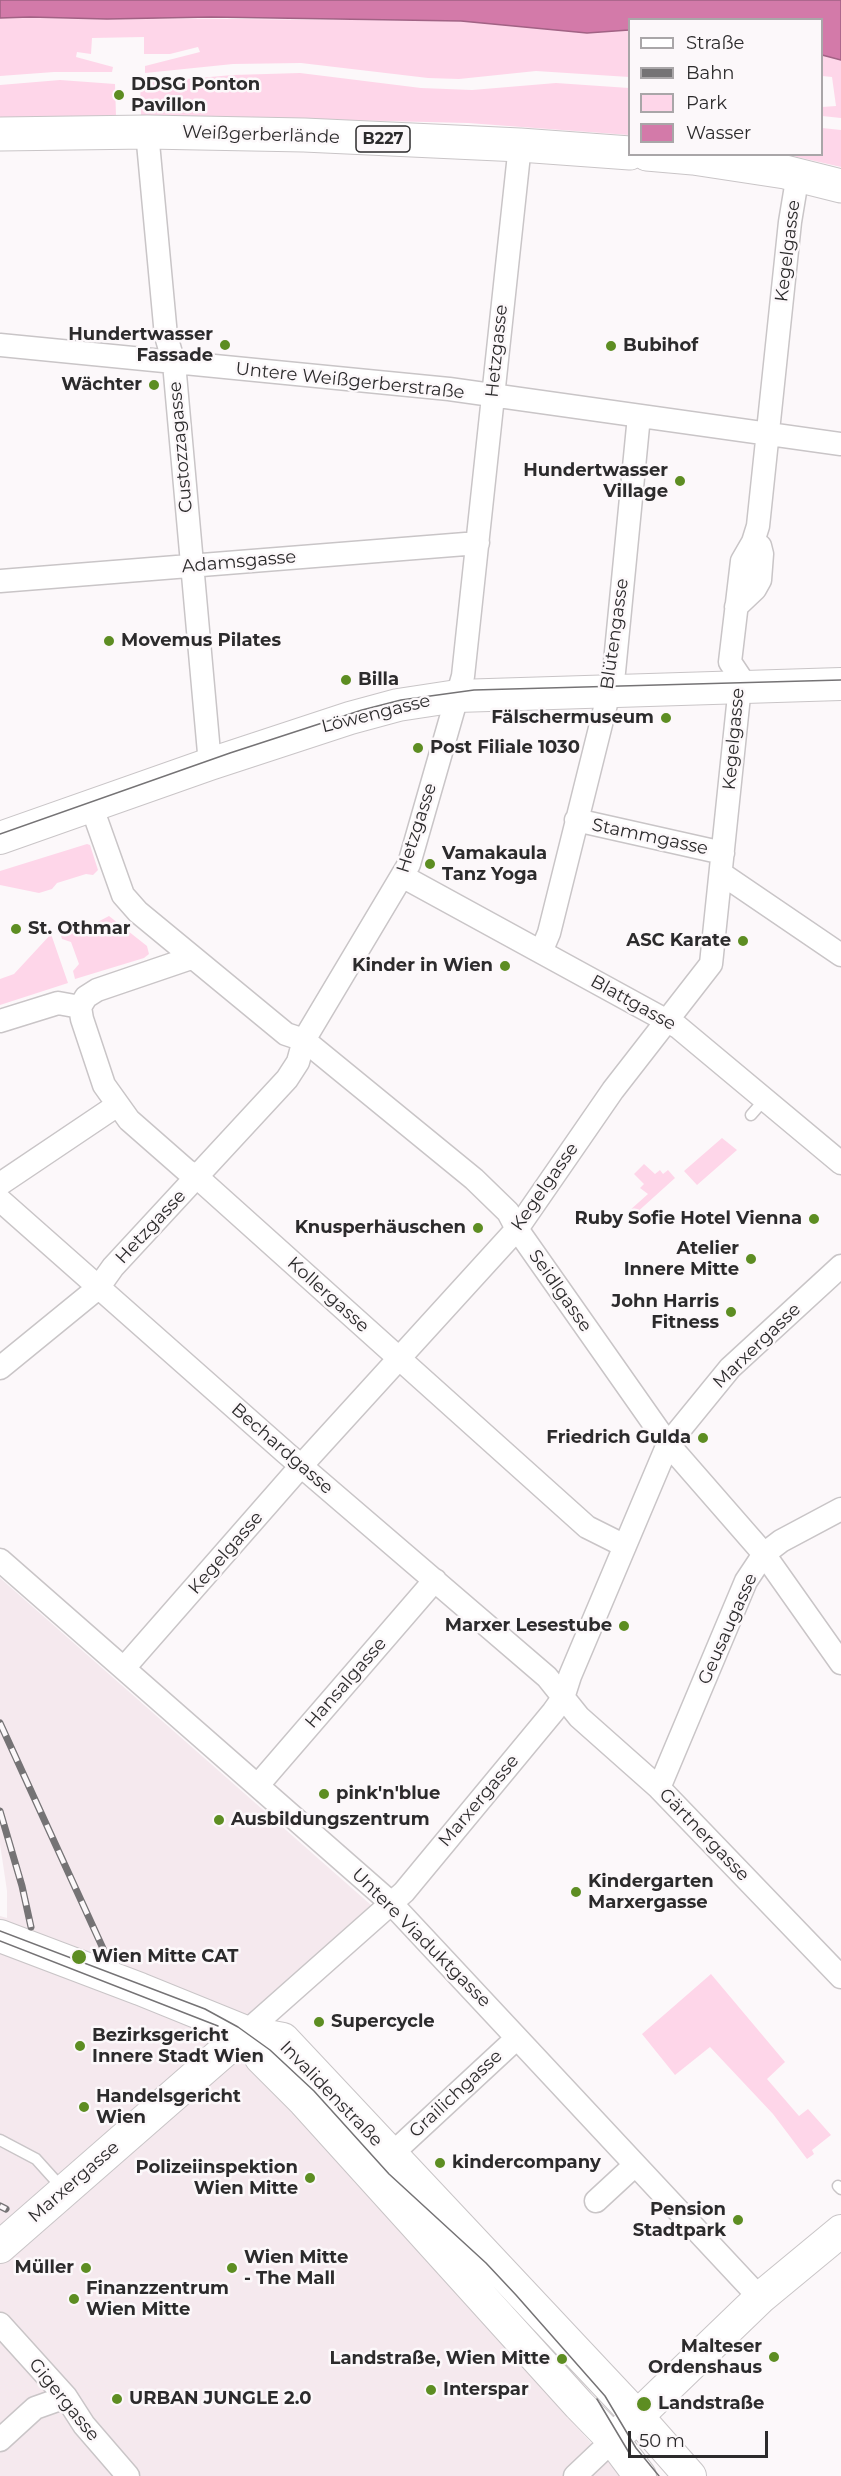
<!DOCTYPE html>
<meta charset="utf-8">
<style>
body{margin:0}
#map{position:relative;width:841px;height:2476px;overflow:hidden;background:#fcf8fa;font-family:Montserrat,sans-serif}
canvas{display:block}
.legend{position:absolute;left:628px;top:18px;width:195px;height:138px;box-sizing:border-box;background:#fcf8fa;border:2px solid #a9a6a8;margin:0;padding:8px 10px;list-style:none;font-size:18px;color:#2c2b2c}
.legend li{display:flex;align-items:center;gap:12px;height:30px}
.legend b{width:30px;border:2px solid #a9a6a8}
.scale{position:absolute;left:628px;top:2431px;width:140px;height:27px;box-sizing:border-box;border:3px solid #2c2b2c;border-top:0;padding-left:8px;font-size:18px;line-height:21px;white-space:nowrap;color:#2c2b2c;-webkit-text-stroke:4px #fcf8fa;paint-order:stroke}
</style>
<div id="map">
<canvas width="841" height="2476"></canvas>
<ul class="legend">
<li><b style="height:8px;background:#fff"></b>Straße</li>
<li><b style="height:8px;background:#757375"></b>Bahn</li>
<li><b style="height:16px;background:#fed6e9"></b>Park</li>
<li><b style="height:16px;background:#d37aa9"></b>Wasser</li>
</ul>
<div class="scale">50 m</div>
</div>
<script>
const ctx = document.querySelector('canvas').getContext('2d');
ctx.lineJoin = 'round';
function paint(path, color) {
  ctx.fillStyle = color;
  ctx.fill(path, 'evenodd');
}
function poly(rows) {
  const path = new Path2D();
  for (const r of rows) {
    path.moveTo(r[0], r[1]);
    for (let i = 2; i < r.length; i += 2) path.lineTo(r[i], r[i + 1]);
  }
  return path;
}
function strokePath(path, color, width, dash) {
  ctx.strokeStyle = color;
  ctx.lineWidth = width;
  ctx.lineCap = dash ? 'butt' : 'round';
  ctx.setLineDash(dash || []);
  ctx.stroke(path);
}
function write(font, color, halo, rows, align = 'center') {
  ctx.font = font + ' Montserrat,sans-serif';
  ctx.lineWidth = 5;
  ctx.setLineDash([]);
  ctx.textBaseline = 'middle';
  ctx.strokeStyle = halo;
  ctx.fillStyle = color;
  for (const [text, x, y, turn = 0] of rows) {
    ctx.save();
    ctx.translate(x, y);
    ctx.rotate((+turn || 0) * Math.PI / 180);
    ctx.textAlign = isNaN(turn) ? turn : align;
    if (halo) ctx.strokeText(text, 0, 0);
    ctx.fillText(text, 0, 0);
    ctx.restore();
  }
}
paint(poly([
 [0,1578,371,1905,252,2028,575,2425,621,2476,0,2476,0,1916,7,1918,7,1891,0,1844]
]), '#f5e9ee');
paint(poly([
 [30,17,461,21,587,33,629,30,629,77,536,71,459,79,428,78,301,63,233,64,145,73,145,66,200,52,198,47,170,54,144,54,144,37,92,38,91,54,77,52,76,57,113,67,112,72,54,72,0,76,0,18],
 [822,55,841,60,841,118,822,116,822,107,836,106,832,77,822,76],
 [300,73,421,88,472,90,556,83,629,88,629,135,468,123,141,115,140,83,233,75],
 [60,80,115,84,116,116,0,120,0,85],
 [822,128,841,130,841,167,793,156,793,155,822,154],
 [87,844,90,845,98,870,93,875,86,874,57,883,52,889,39,893,0,885,0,871],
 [109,916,147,946,149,954,144,958,75,979,73,971,79,964,71,942,62,939,60,932,86,923,88,927],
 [51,934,68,983,0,1005,0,979,14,974],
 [722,1138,737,1150,697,1185,684,1171],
 [644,1164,655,1174,660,1170,663,1174,668,1170,675,1178,634,1215,629,1211,648,1194,640,1188,644,1184,634,1174],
 [711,1974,785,2062,767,2079,799,2116,808,2109,831,2135,812,2150,814,2154,807,2159,773,2114,710,2047,675,2075,642,2034]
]), '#fed6e9');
const water = poly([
 [0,0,841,0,841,60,822,55,822,20,630,20,629,30,587,33,461,21,211,17,107,19,30,17,0,18,0,0]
]);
paint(water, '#d37aa9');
strokePath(water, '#a16284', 1.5);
const lane = poly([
 [751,1115,765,1099],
 [0,2140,36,2159,63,2189],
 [838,2186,841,2189]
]);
const street = poly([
 [147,132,166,336,174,363,210,764],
 [0,345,449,389,841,444],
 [0,581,478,543],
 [736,607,755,589,760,580,762,554,760,546,753,542],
 [91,805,123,895,138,912,286,1034,304,1040,474,1179,508,1212,517,1229,668,1444,764,1554,841,1663],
 [576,820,723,853],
 [722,874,841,955],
 [402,876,678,1027,841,1163],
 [541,952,549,933,614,672,639,416],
 [80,1007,82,1019,104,1085,129,1120,186,1170,197,1177,587,1527,625,1546],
 [80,1007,86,997,97,990,191,958],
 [0,1021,58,1003,80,1007],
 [0,1184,116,1106],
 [0,1200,286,1453,547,1677,579,1717,659,1788,841,1977],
 [0,1368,98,1288,113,1267,287,1079,298,1062,304,1040,409,864,463,676,520,145],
 [0,1560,390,1902,760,2298],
 [124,1668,301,1466,517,1229,613,1090,711,964,740,686,740,677,730,662,742,561,753,542,758,526,790,222,798,174],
 [258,1785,435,1580],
 [659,1788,746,1581,764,1554,781,1541,841,1509],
 [246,2032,404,1892,553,1712,563,1698,570,1676,668,1444,730,1368,841,1266],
 [381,2164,517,2038],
 [596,2201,635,2165],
 [0,2324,66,2397,84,2425,128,2476],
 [0,2440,35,2408,66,2397],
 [575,2476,613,2440]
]);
const secondary = poly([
 [0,838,210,764,350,718,398,705,457,696,841,684],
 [0,1936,140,1989,246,2032,283,2039,637,2416,690,2476],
 [246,2032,261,2058,304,2101,579,2405,613,2440,640,2476],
 [0,2247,246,2032],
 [622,2431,760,2298,841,2231]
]);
const primary = poly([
 [0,134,147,132,304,135,520,145,630,153],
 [647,154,693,158,785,172,841,186]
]);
strokePath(lane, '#c9c5c7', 13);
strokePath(street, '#c9c5c7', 25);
strokePath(secondary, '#c9c5c7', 34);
strokePath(primary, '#c9c5c7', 35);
strokePath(lane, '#fff', 10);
strokePath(street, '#fff', 22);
strokePath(secondary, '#fff', 32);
strokePath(primary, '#fff', 33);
strokePath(poly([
 [0,834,230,753,362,710,401,700,474,690,841,680],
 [0,1931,205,2009,238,2027,270,2050,314,2091,389,2174,486,2263,516,2295,605,2396,636,2448,659,2476],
 [0,1941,218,2026],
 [597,2399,631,2456]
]), '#757375', 1.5);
const rail = poly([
 [0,1723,106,1955],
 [0,1811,22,1886,31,1927],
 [0,2206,6,2209]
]);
strokePath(rail, '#757375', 7);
strokePath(rail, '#fcf8fa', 4.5, [14]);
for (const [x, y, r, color] of [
 [119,95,6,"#5d8d22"],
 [225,345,6,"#5d8d22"],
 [611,346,6,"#5d8d22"],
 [154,385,6,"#5d8d22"],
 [680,481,6,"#5d8d22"],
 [109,641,6,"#5d8d22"],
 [346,680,6,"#5d8d22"],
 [666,718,6,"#5d8d22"],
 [418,748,6,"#5d8d22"],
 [430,864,6,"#5d8d22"],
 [16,929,6,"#5d8d22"],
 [743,941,6,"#5d8d22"],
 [505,966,6,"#5d8d22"],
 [814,1219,6,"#5d8d22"],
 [478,1228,6,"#5d8d22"],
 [751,1259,6,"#5d8d22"],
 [731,1312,6,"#5d8d22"],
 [703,1438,6,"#5d8d22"],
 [624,1626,6,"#5d8d22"],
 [324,1794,6,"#5d8d22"],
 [219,1820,6,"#5d8d22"],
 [576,1892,6,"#5d8d22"],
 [79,1957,8,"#5d8d22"],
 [319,2022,6,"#5d8d22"],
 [80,2046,6,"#5d8d22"],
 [84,2107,6,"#5d8d22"],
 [440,2163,6,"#5d8d22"],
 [310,2178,6,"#5d8d22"],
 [738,2220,6,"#5d8d22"],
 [86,2268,6,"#5d8d22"],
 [232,2268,6,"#5d8d22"],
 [74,2299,6,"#5d8d22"],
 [774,2357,6,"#5d8d22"],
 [562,2359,6,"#5d8d22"],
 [431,2390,6,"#5d8d22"],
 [117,2399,6,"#5d8d22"],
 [644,2404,8,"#5d8d22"]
]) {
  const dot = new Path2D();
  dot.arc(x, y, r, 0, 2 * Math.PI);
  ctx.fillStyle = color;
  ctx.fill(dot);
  strokePath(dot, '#fcf8fa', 2);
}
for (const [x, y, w] of [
 [383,139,54]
]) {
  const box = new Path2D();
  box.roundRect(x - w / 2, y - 13, w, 26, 4.5);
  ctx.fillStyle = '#fcf8fa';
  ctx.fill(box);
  strokePath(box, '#2c2b2c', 1.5);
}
write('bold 16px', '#2c2b2c', null, [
 ["B227",383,139]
]);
write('bold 18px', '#2c2b2c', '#fcf8fa', [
 ["DDSG Ponton",131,85],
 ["Pavillon",131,106],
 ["Hundertwasser",213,335,"right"],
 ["Fassade",213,356,"right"],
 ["Bubihof",623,346],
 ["Wächter",142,385,"right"],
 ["Hundertwasser",668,471,"right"],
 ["Village",668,492,"right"],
 ["Movemus Pilates",121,641],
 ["Billa",358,680],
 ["Fälschermuseum",654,718,"right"],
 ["Post Filiale 1030",430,748],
 ["Vamakaula",442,854],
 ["Tanz Yoga",442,875],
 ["St. Othmar",28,929],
 ["ASC Karate",731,941,"right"],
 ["Kinder in Wien",493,966,"right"],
 ["Ruby Sofie Hotel Vienna",802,1219,"right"],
 ["Knusperhäuschen",466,1228,"right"],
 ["Atelier",739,1249,"right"],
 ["Innere Mitte",739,1270,"right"],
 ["John Harris",719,1302,"right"],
 ["Fitness",719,1323,"right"],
 ["Friedrich Gulda",691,1438,"right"],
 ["Marxer Lesestube",612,1626,"right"],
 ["pink'n'blue",336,1794],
 ["Ausbildungszentrum",231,1820],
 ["Kindergarten",588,1882],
 ["Marxergasse",588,1903],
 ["Wien Mitte CAT",92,1957],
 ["Supercycle",331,2022],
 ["Bezirksgericht",92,2036],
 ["Innere Stadt Wien",92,2057],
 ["Handelsgericht",96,2097],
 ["Wien",96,2118],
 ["kindercompany",452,2163],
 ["Polizeiinspektion",298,2168,"right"],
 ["Wien Mitte",298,2189,"right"],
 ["Pension",726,2210,"right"],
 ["Stadtpark",726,2231,"right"],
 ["Wien Mitte",244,2258],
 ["- The Mall",244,2279],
 ["Müller",74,2268,"right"],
 ["Finanzzentrum",86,2289],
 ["Wien Mitte",86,2310],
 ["Malteser",762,2347,"right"],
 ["Ordenshaus",762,2368,"right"],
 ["Landstraße, Wien Mitte",550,2359,"right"],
 ["Interspar",443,2390],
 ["URBAN JUNGLE 2.0",129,2399],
 ["Landstraße",658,2404]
], 'left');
write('18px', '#2c2b2c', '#fcf8fa', [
 ["Weißgerberlände",261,135,2],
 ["Kegelgasse",788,251,-83],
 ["Hetzgasse",497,351,-84],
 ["Untere Weißgerberstraße",350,381,6],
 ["Custozzagasse",181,447,-95],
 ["Adamsgasse",239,562,-5],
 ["Blütengasse",615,634,-82],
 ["Löwengasse",376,714,-14],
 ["Kegelgasse",734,739,-85],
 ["Hetzgasse",417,828,-72],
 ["Stammgasse",650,837,12],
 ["Blattgasse",633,1003,29],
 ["Kegelgasse",545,1187,-55],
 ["Hetzgasse",151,1227,-47],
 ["Seidlgasse",560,1291,55],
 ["Kollergasse",328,1295,42],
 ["Marxergasse",757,1346,-44],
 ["Bechardgasse",282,1449,41],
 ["Kegelgasse",226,1553,-49],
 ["Geusaugasse",728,1629,-66],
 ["Hansalgasse",346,1683,-49],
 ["Marxergasse",479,1801,-50],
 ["Gärtnergasse",704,1835,46],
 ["Untere Viaduktgasse",421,1938,45],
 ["Invalidenstraße",331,2094,46],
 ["Grailichgasse",456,2094,-43],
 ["Marxergasse",74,2182,-41],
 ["Gigergasse",64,2400,51]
]);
</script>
